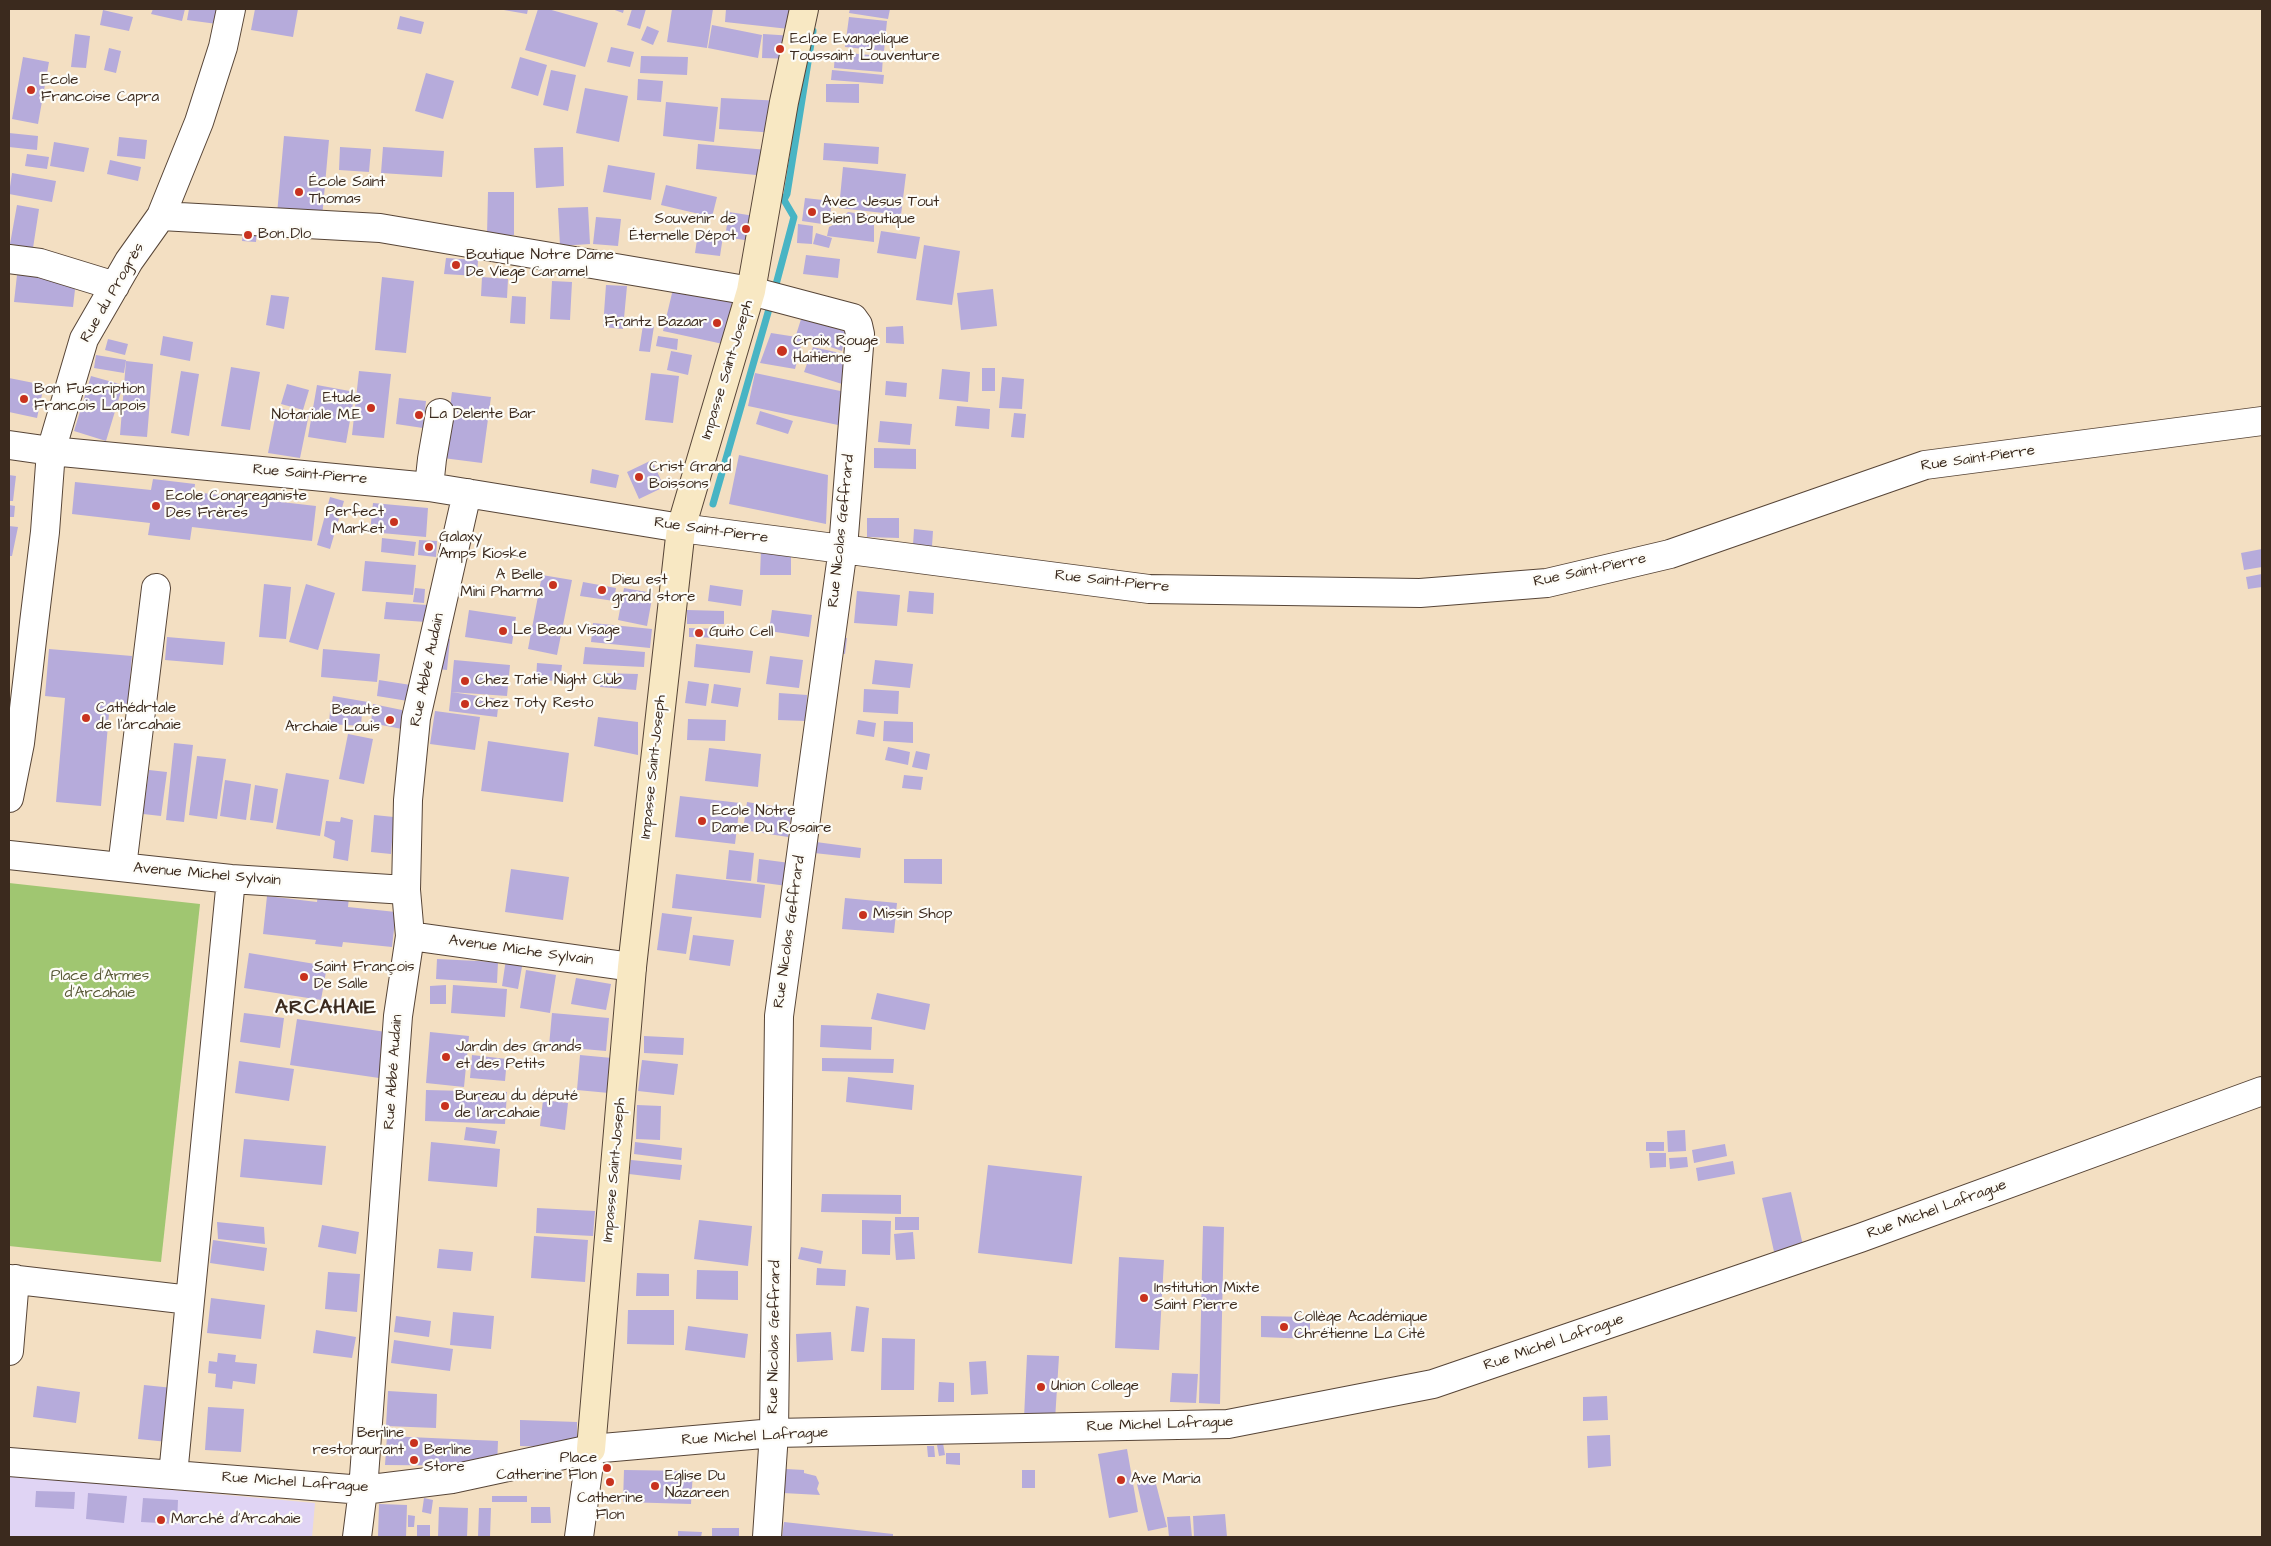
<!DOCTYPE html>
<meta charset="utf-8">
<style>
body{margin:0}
#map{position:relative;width:2271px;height:1546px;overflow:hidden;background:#f3dfc2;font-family:"Architects Daughter",sans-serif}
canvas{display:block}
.frame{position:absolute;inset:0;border:10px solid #3b2a1e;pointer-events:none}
</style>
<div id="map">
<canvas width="2271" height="1546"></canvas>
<div class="frame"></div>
</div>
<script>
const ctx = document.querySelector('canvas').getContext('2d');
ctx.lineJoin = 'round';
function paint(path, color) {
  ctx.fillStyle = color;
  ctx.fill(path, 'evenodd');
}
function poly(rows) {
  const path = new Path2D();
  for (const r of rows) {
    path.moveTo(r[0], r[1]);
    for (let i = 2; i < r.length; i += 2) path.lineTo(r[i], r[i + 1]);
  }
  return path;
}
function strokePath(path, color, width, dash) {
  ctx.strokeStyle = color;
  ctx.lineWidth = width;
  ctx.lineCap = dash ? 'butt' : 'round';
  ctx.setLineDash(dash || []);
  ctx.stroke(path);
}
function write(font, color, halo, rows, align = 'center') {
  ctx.font = font + ' "Architects Daughter",sans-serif';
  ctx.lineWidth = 4.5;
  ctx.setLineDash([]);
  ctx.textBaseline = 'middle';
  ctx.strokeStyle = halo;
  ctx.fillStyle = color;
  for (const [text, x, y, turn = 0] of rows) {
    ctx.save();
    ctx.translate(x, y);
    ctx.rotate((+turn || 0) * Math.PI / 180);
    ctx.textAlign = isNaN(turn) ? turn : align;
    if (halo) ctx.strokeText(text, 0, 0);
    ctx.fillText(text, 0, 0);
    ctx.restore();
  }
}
paint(poly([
 [9,1475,315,1503,312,1537,9,1537]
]), '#e0d4f4');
paint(poly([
 [9,883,200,904,161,1262,9,1246]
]), '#a0c671');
strokePath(poly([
 [774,292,794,217,784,200,787,194,813,31],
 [713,504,771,302]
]), '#48b4c4', 7);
paint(poly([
 [153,9,185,9,182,21,151,14],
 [189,9,219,9,217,24,187,20],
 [255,9,298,9,293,37,251,30],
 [498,9,528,9,527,14],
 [538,9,548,9,598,23,585,67,525,50],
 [612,9,624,9,623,13],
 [632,9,646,9,640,29,627,25],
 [672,9,713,9,707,48,667,42],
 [726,9,791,9,789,29,725,22],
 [850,9,890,9,888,19,849,13],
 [103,10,133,17,129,31,100,25],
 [400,16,424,22,421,34,397,29],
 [849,17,887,21,884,51,845,47],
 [712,25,762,35,758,58,708,48],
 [647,26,659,31,653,45,641,40],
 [75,34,90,36,86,68,71,67],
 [763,34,794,36,793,59,762,58],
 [611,47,634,52,630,67,607,62],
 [109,48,121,51,116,73,104,70],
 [835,52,883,56,882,72,834,68],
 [641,56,688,57,687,75,640,73],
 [23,57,49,62,38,124,12,119],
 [520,57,547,65,538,96,511,88],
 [551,70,576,75,568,111,543,105],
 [832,70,884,75,883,84,831,80],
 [426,73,454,81,443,119,415,111],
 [638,79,663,81,661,102,637,100],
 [826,84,859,84,859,103,826,102],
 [585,88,628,96,619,142,576,133],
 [721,98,783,101,776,133,719,129],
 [666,102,718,107,714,142,663,136],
 [9,133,38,136,37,150,9,147],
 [284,136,329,140,322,218,277,214],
 [119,137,147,140,145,159,117,156],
 [54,142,89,148,84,172,50,166],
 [824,143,879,147,878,164,823,160],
 [698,144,768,150,766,176,696,169],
 [340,147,371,149,369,172,339,170],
 [383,147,444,151,442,177,381,173],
 [563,147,564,186,536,188,534,148],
 [27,154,49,157,47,169,25,166],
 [110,160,141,167,138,181,107,174],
 [608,165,655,173,651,200,603,192],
 [843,167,906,174,901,215,839,208],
 [12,173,56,181,52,202,9,194],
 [666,185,717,197,712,217,661,205],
 [488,192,514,192,514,235,487,235],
 [805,198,832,201,829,225,802,221],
 [17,205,39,209,33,248,10,244],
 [588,207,590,244,560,246,558,208],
 [729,212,761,217,757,242,725,237],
 [848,212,874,216,874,242,827,236,829,227,833,225,834,216,843,217],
 [596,217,621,219,618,246,593,244],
 [798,224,813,226,812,244,797,243],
 [244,227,257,229,256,242,242,241],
 [881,231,920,237,916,259,877,253],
 [698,233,723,236,720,256,695,253],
 [816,233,832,238,829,248,813,244],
 [924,245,960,251,952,305,916,300],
 [806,255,840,259,838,278,803,274],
 [446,258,478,260,477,276,444,274],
 [17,275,76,281,73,307,14,302],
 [382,277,414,281,406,353,375,350],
 [482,277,508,279,507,298,481,296],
 [552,281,572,282,570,320,550,319],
 [606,285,627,286,623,329,603,327],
 [673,289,732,302,723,344,663,331],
 [993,289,997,326,961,330,957,293],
 [271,295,289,297,284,329,266,325],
 [512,296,526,297,525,324,510,323],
 [802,316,846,332,842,351,796,335],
 [643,325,654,326,650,352,639,351],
 [903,326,904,344,886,343,886,327],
 [771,333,803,338,795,369,760,363],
 [163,336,193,342,190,361,160,355],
 [658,336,678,339,677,350,656,346],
 [108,339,128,344,125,355,105,350],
 [813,347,849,355,842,384,804,372],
 [671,351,692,355,688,375,667,370],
 [96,355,126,360,124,373,94,368],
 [126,361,153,364,147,437,120,435],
 [231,367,260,372,250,430,221,426],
 [982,368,995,368,995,391,982,391],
 [942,369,970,372,968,402,939,399],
 [181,371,199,374,189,436,171,433],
 [359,371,391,374,384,438,352,435],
 [651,373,679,376,673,423,645,420],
 [755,373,845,392,838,425,748,406],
 [91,376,123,385,106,441,74,431],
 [1002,377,1024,379,1022,409,999,408],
 [9,378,44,385,37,418,9,412],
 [886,381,907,383,906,397,885,395],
 [287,384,309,390,303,410,281,404],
 [317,385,355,392,346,443,308,437],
 [452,392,491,397,482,463,443,458],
 [399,398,426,401,423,428,396,424],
 [957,406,990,409,989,429,955,426],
 [277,408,309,414,300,458,268,453],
 [760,411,793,421,788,434,756,424],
 [1014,413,1026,414,1024,438,1011,437],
 [880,421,912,424,910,445,878,442],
 [874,448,916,449,916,469,874,468],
 [739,455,828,475,826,524,729,504],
 [652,460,664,487,639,499,627,472],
 [592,469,619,475,616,488,590,483],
 [9,475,16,476,13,501,9,501],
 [153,479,195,484,194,492,316,506,312,541,192,527,190,540,148,535,150,523,72,514,75,482,151,490],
 [330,497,344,501,330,549,317,545],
 [373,503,428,508,426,537,370,532],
 [9,505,15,506,14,517,9,517],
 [867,518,899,518,899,538,867,537],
 [9,526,18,527,12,556,9,556],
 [914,529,933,531,932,546,913,545],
 [382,538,416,542,414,556,381,552],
 [419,540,437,541,436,557,418,555],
 [2262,549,2262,567,2244,570,2241,553],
 [761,550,791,550,791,575,760,575],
 [365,561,416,565,413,595,362,591],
 [514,570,523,570,523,579,514,579],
 [2262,574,2262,587,2248,589,2246,577],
 [542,575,572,580,557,655,528,649],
 [583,582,616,588,614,601,580,596],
 [264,584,291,587,286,639,259,637],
 [306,584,335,593,318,650,289,642],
 [710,585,743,590,741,606,708,601],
 [415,588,425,589,424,603,413,602],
 [624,588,653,593,647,626,618,620],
 [857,591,900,595,897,626,854,623],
 [909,591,934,593,933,614,907,612],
 [386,602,427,605,426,622,384,619],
 [469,610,516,617,512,644,465,637],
 [687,610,724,611,724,624,687,624],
 [772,610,812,615,809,637,769,631],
 [593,623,652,629,650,648,591,642],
 [689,628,724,629,724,638,689,637],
 [832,636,847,638,845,654,829,652],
 [167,637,225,642,223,665,165,660],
 [442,637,450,639,447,670,437,669],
 [696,644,753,651,750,673,694,667],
 [585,647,645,652,644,667,583,664],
 [49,649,132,656,128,704,110,702,101,806,56,802,65,698,45,696],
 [323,649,380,654,377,682,321,677],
 [770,656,803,660,799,688,766,684],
 [454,660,510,665,507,696,451,692],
 [875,660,913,664,910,688,872,684],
 [537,663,562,665,560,681,536,680],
 [600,673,638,674,636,690,600,687],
 [379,680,417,686,414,702,377,696],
 [688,681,709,684,706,706,685,703],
 [714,684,741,688,738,707,711,703],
 [864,689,899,691,898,714,863,712],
 [451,692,499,699,497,717,449,711],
 [779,693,807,695,806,721,778,720],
 [333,696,368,702,366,714,331,708],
 [373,704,402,710,402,729,371,723],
 [330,711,362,713,361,726,329,724],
 [435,711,480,717,475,750,430,744],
 [598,717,638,722,638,755,594,746],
 [688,719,726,720,725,741,687,740],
 [858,720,876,723,874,737,856,734],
 [884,721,913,722,913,743,883,741],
 [348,734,373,739,364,784,339,779],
 [488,741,569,753,563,802,481,791],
 [174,743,193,745,184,822,166,820],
 [888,747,910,752,908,765,885,760],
 [709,748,761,754,758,787,705,781],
 [916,751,930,754,927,770,912,767],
 [197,756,226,759,217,819,189,815],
 [149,770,167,772,161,816,143,814],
 [286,773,329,780,320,836,276,829],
 [904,775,923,777,921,790,902,788],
 [225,780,251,784,246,820,220,816],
 [255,785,278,789,273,823,250,820],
 [680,796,740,803,735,844,675,837],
 [747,802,792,809,788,837,743,830],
 [374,815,394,817,391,854,371,852],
 [341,817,353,820,348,861,333,858,335,841,324,836,326,821,340,822],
 [816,842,861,848,860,858,814,853],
 [729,850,754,853,751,881,726,879],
 [759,859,790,863,787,886,757,882],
 [904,859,942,859,942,884,904,883],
 [511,869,569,877,563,920,505,912],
 [676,874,765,885,761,918,672,908],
 [318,894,349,897,348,907,396,912,392,947,343,942,342,947,315,944,316,940,263,934,267,896,317,902],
 [845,898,897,903,894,933,842,929],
 [662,913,692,917,686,954,657,950],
 [693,935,734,940,730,966,689,960],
 [249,953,327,966,321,1000,244,988],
 [437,959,498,962,497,983,436,979],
 [506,959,523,961,518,989,502,986],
 [526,970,556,975,550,1013,520,1008],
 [576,978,611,984,606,1010,571,1004],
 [446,985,446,1004,430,1004,430,986],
 [453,985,507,989,505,1017,451,1013],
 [877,993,930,1004,925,1030,871,1019],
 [244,1013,284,1018,280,1048,240,1042],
 [552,1013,609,1018,606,1051,549,1046],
 [297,1019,393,1033,386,1079,290,1065],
 [821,1025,872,1027,871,1050,820,1047],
 [430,1032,469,1036,464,1087,426,1083],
 [644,1036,684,1038,683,1055,644,1053],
 [472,1055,507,1059,505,1081,470,1078],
 [580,1055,612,1058,609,1093,577,1090],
 [822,1058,894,1059,893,1073,822,1071],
 [642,1060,678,1064,674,1095,638,1091],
 [239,1061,294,1069,289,1101,235,1093],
 [848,1077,914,1085,912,1110,846,1102],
 [426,1090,507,1092,505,1124,425,1121],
 [543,1100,568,1103,565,1130,540,1126],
 [637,1105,661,1106,660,1140,636,1139],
 [466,1127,497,1131,495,1144,464,1140],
 [1685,1130,1686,1151,1668,1152,1667,1131],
 [244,1139,326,1146,322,1185,240,1177],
 [431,1142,500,1149,497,1187,428,1181],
 [635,1142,682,1148,681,1160,634,1154],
 [1646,1142,1664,1142,1664,1151,1646,1151],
 [1725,1144,1727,1156,1694,1163,1692,1150],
 [1649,1153,1666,1153,1666,1167,1650,1168],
 [1687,1157,1688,1167,1670,1169,1669,1158],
 [631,1160,682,1165,680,1180,629,1174],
 [1733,1161,1735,1174,1698,1181,1696,1168],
 [988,1165,1082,1176,1072,1264,978,1253],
 [1791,1192,1804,1250,1775,1256,1762,1198],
 [822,1194,901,1195,901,1214,821,1212],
 [537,1208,595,1211,593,1236,536,1233],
 [895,1217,919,1217,919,1230,895,1230],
 [699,1220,752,1226,748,1266,694,1259],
 [862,1220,891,1221,890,1255,862,1254],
 [217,1222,264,1227,265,1244,218,1239],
 [322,1225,359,1232,356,1254,318,1247],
 [1203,1226,1224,1227,1220,1404,1199,1403],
 [913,1232,915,1259,896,1260,894,1234],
 [534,1236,588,1240,585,1282,531,1278],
 [213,1240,267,1248,264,1271,210,1263],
 [801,1247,823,1251,821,1264,798,1259],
 [439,1249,473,1252,471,1271,437,1268],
 [1119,1257,1164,1260,1159,1350,1115,1348],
 [817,1268,846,1270,845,1286,816,1285],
 [697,1270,738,1271,738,1300,696,1299],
 [328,1272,360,1274,357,1312,325,1309],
 [637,1273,669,1274,669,1296,636,1296],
 [211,1298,265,1305,261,1339,207,1333],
 [856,1306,869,1308,864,1352,851,1351],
 [628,1310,674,1310,674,1345,627,1344],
 [453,1312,494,1316,491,1349,450,1345],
 [396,1316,431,1321,429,1337,394,1332],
 [1261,1316,1310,1317,1310,1339,1261,1337],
 [688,1326,748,1334,745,1358,685,1350],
 [316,1330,356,1337,352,1358,313,1353],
 [831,1332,833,1360,797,1362,796,1334],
 [882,1338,915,1339,914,1390,881,1390],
 [394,1340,453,1349,450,1371,391,1363],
 [218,1353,236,1355,235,1362,257,1364,255,1384,233,1381,232,1389,215,1387,216,1374,208,1373,209,1361,217,1362],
 [1027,1355,1059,1356,1055,1420,1024,1418],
 [986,1361,988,1394,971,1395,969,1362],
 [1172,1373,1198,1374,1196,1403,1170,1402],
 [939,1382,954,1383,954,1402,938,1402],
 [144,1385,173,1388,168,1442,138,1439],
 [37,1386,80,1392,76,1423,33,1417],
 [388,1391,437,1394,436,1428,386,1426],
 [1607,1396,1608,1420,1583,1421,1583,1397],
 [208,1407,244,1409,241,1452,205,1450],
 [520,1420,577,1422,577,1448,520,1446],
 [1610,1435,1611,1466,1588,1468,1587,1436],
 [387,1436,498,1441,497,1466,385,1465],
 [943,1443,945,1455,939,1456,937,1445],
 [927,1446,934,1446,935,1457,928,1457],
 [1127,1449,1138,1512,1109,1518,1098,1454],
 [946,1453,960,1453,960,1465,946,1464],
 [786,1469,804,1470,804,1473,816,1476,819,1483,817,1489,820,1495,783,1493],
 [624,1470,693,1471,691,1504,623,1502],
 [1022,1470,1035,1470,1035,1488,1022,1488],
 [1155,1480,1167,1527,1148,1531,1137,1484],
 [36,1491,75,1492,74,1509,35,1507],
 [88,1493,127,1496,124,1523,86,1519],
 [492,1496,527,1496,527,1502,492,1502],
 [143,1498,178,1500,177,1524,141,1522],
 [424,1498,433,1500,431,1514,422,1512],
 [379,1504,407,1505,406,1537,378,1537],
 [439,1507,468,1508,467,1537,438,1537],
 [531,1507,550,1507,551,1523,531,1523],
 [479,1508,491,1508,490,1537,478,1537],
 [1225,1514,1227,1537,1194,1537,1193,1516],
 [408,1515,415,1516,414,1527,408,1527],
 [1190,1516,1192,1537,1169,1537,1167,1517],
 [784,1522,893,1534,893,1537,782,1537],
 [417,1525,430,1525,430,1537,417,1537],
 [712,1528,739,1528,739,1537,712,1537],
 [678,1531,702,1532,701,1537,678,1537]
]), '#b6abdb');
const street = poly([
 [161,216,380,228,751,291,853,318,858,325,860,334,843,548,779,1016,774,1433,767,1537],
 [9,259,40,263,115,286],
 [9,445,51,451,429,487,681,528,1149,589,1420,593,1547,583,1670,554,1925,465,2262,421],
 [429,487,432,459,440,413],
 [9,798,20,743,34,623,45,532,51,451,84,339,129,261,161,216,199,122,223,47,231,9],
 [9,855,231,879,406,890],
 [122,867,156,588],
 [410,936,632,967],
 [9,1279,190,1300],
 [9,1351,15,1279],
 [9,1462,363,1490,452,1479,591,1449,774,1433,1228,1424,1433,1384,1860,1238,2262,1091],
 [173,1475,231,879],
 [357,1537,363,1490,398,1016,410,936,406,890,408,800,416,718,467,493],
 [579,1537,591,1449]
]);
const secondary = poly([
 [591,1449,632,967,681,528,751,291,784,102,804,9]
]);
strokePath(street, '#574537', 30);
strokePath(secondary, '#574537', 30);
strokePath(street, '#fff', 28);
strokePath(secondary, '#f8e8c3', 28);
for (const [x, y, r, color] of [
 [780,49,5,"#c8321e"],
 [31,90,5,"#c8321e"],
 [299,192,5,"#c8321e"],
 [812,212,5,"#c8321e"],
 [746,229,5,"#c8321e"],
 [248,235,5,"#c8321e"],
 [456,265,5,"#c8321e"],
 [717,323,5,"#c8321e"],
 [782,351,6,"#c8321e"],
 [24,399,5,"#c8321e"],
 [371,408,5,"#c8321e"],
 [419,415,5,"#c8321e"],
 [639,477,5,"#c8321e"],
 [156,506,5,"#c8321e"],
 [394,522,5,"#c8321e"],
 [429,547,5,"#c8321e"],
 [553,585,5,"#c8321e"],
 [602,590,5,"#c8321e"],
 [503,631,5,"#c8321e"],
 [699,633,5,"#c8321e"],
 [465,681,5,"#c8321e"],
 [465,704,5,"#c8321e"],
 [86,718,5,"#c8321e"],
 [390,720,5,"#c8321e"],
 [702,821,5,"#c8321e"],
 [863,915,5,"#c8321e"],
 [304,977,5,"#c8321e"],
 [446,1057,5,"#c8321e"],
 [445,1106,5,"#c8321e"],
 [1144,1298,5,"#c8321e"],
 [1284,1327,5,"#c8321e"],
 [1041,1387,5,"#c8321e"],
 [414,1443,5,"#c8321e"],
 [414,1460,5,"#c8321e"],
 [607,1468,5,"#c8321e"],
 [1121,1480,5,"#c8321e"],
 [610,1482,5,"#c8321e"],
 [655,1486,5,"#c8321e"],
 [161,1520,5,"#c8321e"]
]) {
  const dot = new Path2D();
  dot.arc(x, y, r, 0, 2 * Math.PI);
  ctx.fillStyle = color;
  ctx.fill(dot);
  strokePath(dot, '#fdfcf7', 2);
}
write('15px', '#3b2a1e', '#fdfcf7', [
 ["Ecloe Evangelique",790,40],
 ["Toussaint Louventure",790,57],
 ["Ecole",41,81],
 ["Francoise Capra",41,98],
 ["École Saint",309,183],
 ["Thomas",309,200],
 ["Avec Jesus Tout",822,203],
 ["Bien Boutique",822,220],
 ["Souvenir de",736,220,"right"],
 ["Éternelle Dépot",736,237,"right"],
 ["Bon Dlo",258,235],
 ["Boutique Notre Dame",466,256],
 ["De Viege Caramel",466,273],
 ["Frantz Bazaar",707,323,"right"],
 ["Croix Rouge",793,342],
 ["Haitienne",793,359],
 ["Bon Fuscription",34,390],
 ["Francois Lapois",34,407],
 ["Etude",361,399,"right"],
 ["Notariale M.E",361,416,"right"],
 ["La Delente Bar",429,415],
 ["Crist Grand",649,468],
 ["Boissons",649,485],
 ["Ecole Congreganiste",166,497],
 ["Des Frères",166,514],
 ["Perfect",384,513,"right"],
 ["Market",384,530,"right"],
 ["Galaxy",439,538],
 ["Amps Kioske",439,555],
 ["A Belle",543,576,"right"],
 ["Mini Pharma",543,593,"right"],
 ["Dieu est",612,581],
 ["grand store",612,598],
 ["Le Beau Visage",513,631],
 ["Guito Cell",709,633],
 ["Chez Tatie Night Club",475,681],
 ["Chez Toty Resto",475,704],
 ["Cathédrtale",96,709],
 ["de l'arcahaie",96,726],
 ["Beaute",380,711,"right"],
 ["Archaie Louis",380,728,"right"],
 ["Ecole Notre",712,812],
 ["Dame Du Rosaire",712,829],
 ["Missin Shop",873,915],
 ["Saint François",314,968],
 ["De Salle",314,985],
 ["Jardin des Grands",456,1048],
 ["et des Petits",456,1065],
 ["Bureau du député",455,1097],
 ["de l'arcahaie",455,1114],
 ["Institution Mixte",1154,1289],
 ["Saint Pierre",1154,1306],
 ["Collège Académique",1294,1318],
 ["Chrétienne La Cité",1294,1335],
 ["Union College",1051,1387],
 ["Berline",404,1434,"right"],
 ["restoraurant",404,1451,"right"],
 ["Berline",424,1451],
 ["Store",424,1468],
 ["Place",597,1459,"right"],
 ["Catherine Flon",597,1476,"right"],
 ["Eglise Du",665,1477],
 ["Nazareen",665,1494],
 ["Ave Maria",1131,1480],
 ["Catherine",610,1499,"center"],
 ["Flon",610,1516,"center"],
 ["Marché d'Arcahaie",171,1520]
], 'left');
write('15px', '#3b2a1e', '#fdfcf7', [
 ["Rue du Progrès",113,293,-60],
 ["Impasse Saint-Joseph",728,370,-73],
 ["Rue Saint-Pierre",1978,459,-8],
 ["Rue Saint-Pierre",310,475,5],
 ["Rue Saint-Pierre",711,531,8],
 ["Rue Nicolas Geffrard",842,531,-84],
 ["Rue Saint-Pierre",1590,571,-12],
 ["Rue Saint-Pierre",1112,582,6],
 ["Rue Abbé Audain",428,670,-78],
 ["Impasse Saint-Joseph",654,767,-84],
 ["Avenue Michel Sylvain",207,875,5],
 ["Rue Nicolas Geffrard",790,932,-82],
 ["Avenue Miche Sylvain",521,951,8],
 ["Rue Abbé Audain",394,1072,-86],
 ["Impasse Saint-Joseph",615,1170,-85],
 ["Rue Michel Lafrague",1937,1210,-20],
 ["Rue Nicolas Geffrard",775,1337,-89],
 ["Rue Michel Lafrague",1554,1343,-19],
 ["Rue Michel Lafrague",1160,1425,-2],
 ["Rue Michel Lafrague",755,1437,-3],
 ["Rue Michel Lafrague",295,1483,4]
]);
write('15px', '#595937', '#fdfcf7', [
 ["Place d'Armes",100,977],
 ["d'Arcahaie",100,994]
]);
ctx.letterSpacing = '1px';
write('bold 20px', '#3b2a1e', '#fdfcf7', [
 ["ARCAHAIE",326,1009]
]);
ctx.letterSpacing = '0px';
</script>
